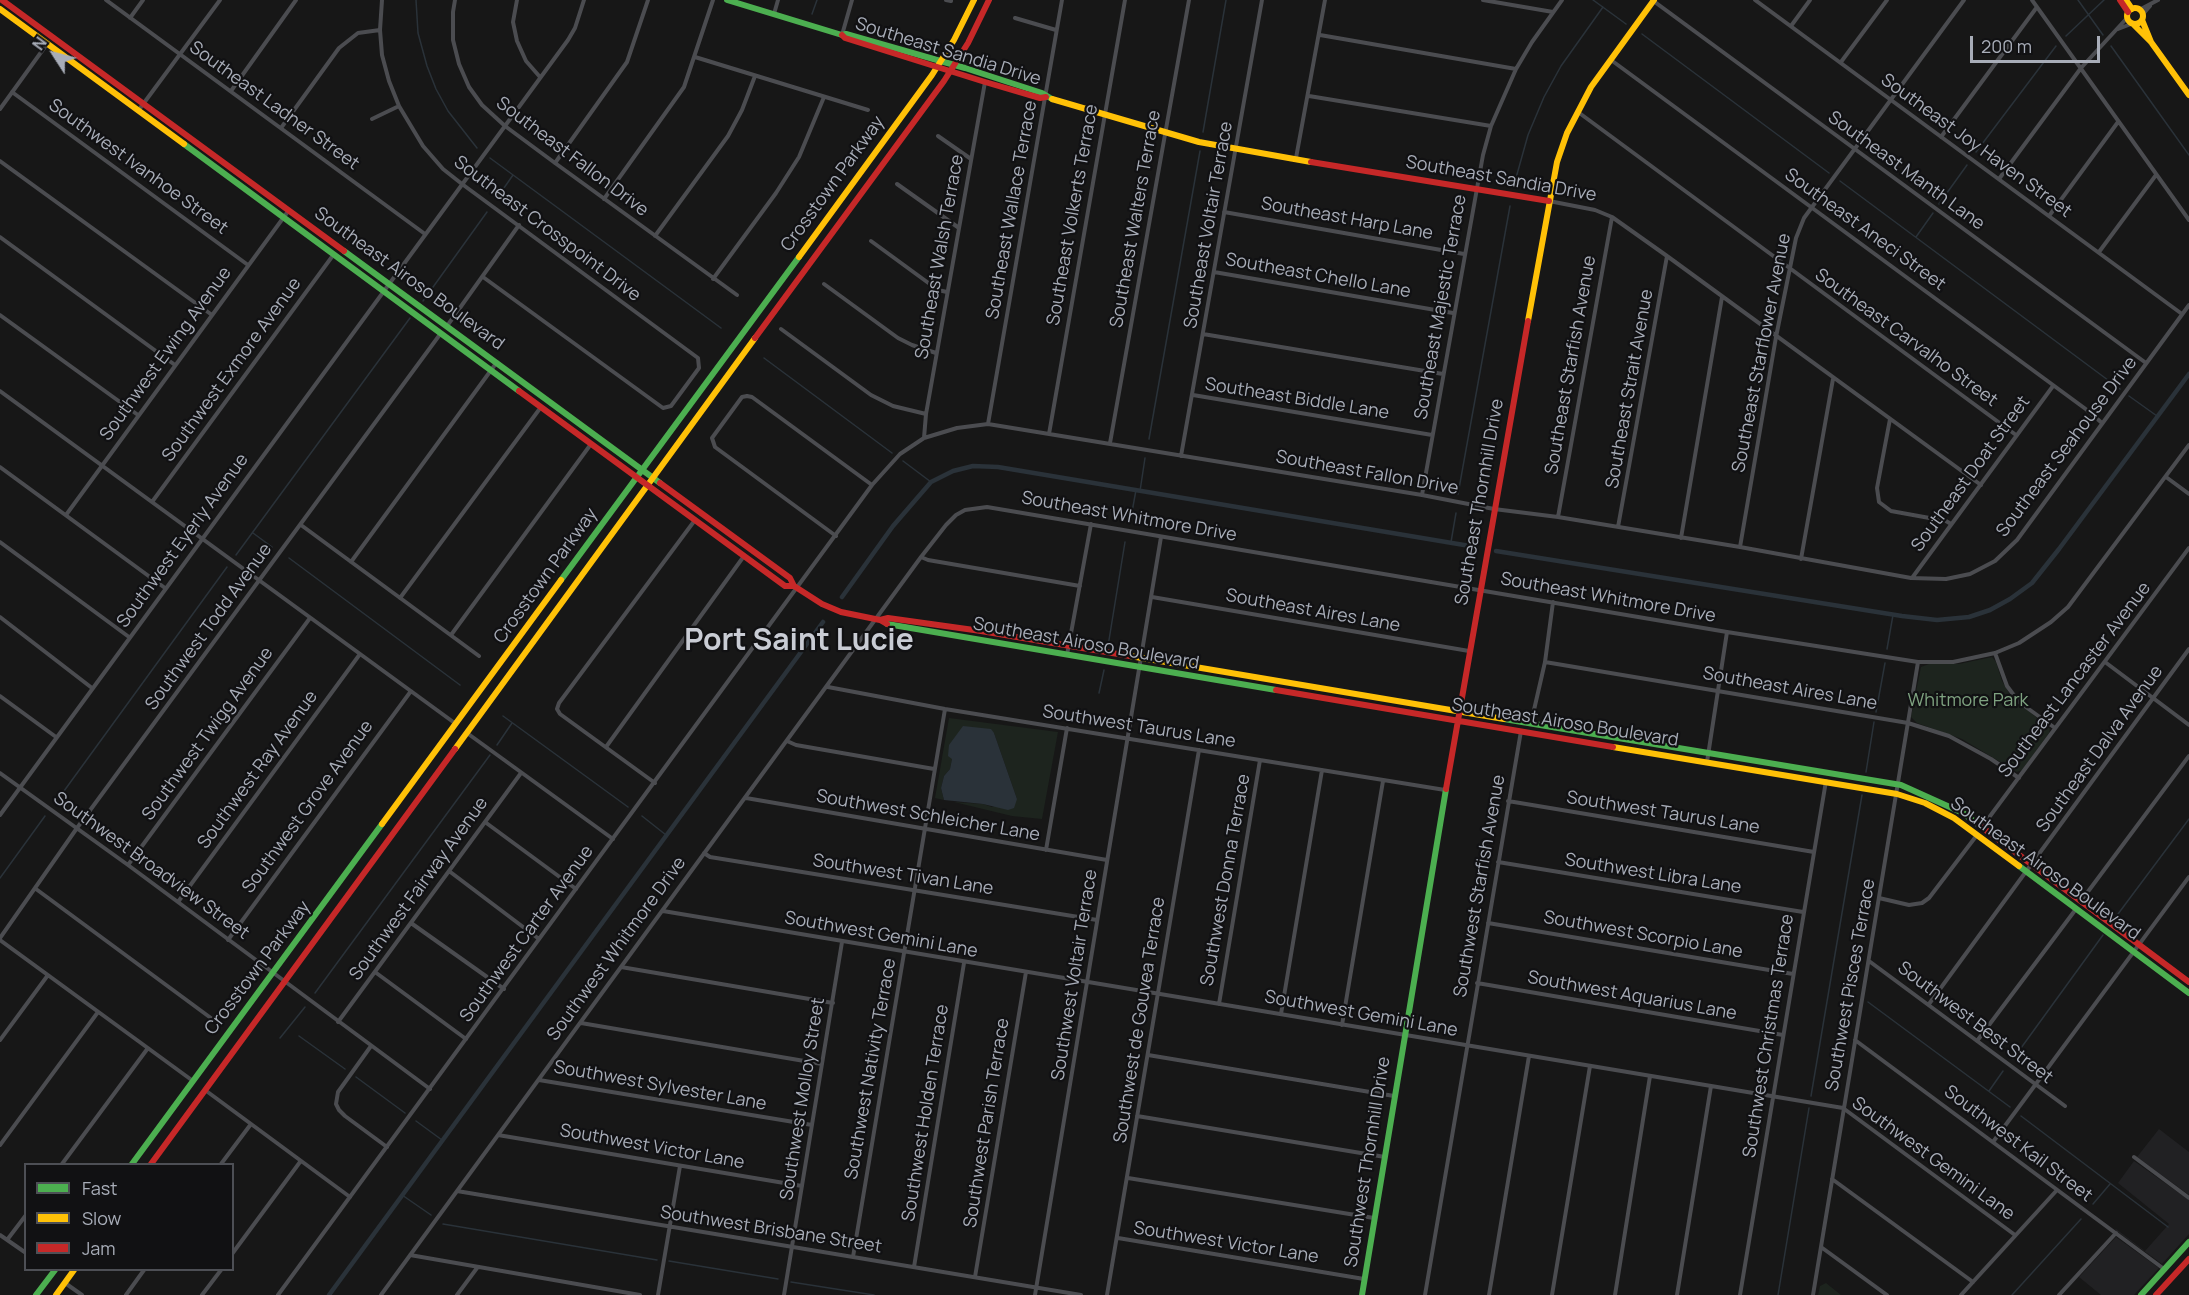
<!DOCTYPE html>
<style>
body{margin:0}
#map{position:relative;width:2189px;height:1295px;overflow:hidden;background:#171717;font-family:Manrope,sans-serif}
canvas{display:block}
.legend{position:absolute;left:24px;top:1163px;width:210px;height:108px;box-sizing:border-box;background:#111113;border:2px solid #4d4f55;margin:0;padding:8px 10px;list-style:none;font-size:18px;color:#a8adb8}
.legend li{display:flex;align-items:center;gap:12px;height:30px}
.legend b{width:30px;border:2px solid #4d4f55}
.north{position:absolute;left:24px;top:24px;width:60px;height:60px;-webkit-text-stroke:4px #111113;paint-order:stroke;rotate:306deg;font-size:16px;font-weight:700;line-height:24px;text-align:center;color:#a8adb8}
.north::after{content:'';display:block;margin:auto;width:21px;height:27px;background:#a8adb8;clip-path:polygon(50% 0,100% 100%,50% 72%,0 100%)}
.scale{position:absolute;left:1970px;top:36px;width:130px;height:27px;box-sizing:border-box;border:3px solid #a8adb8;border-top:0;padding-left:8px;font-size:18px;line-height:21px;white-space:nowrap;color:#a8adb8;-webkit-text-stroke:4px #111113;paint-order:stroke}
</style>
<div id="map">
<canvas width="2189" height="1295"></canvas>
<ul class="legend">
<li><b style="height:8px;background:#4caf50"></b>Fast</li>
<li><b style="height:8px;background:#ffc107"></b>Slow</li>
<li><b style="height:8px;background:#c62828"></b>Jam</li>
</ul>
<div class="north">N</div>
<div class="scale">200 m</div>
</div>
<script>
const ctx = document.querySelector('canvas').getContext('2d');
ctx.lineJoin = 'round';
function paint(path, color) {
  ctx.fillStyle = color;
  ctx.fill(path, 'evenodd');
}
function poly(rows) {
  const path = new Path2D();
  for (const r of rows) {
    if (r.length === 3) {
      path.moveTo(r[0] + r[2], r[1]);
      path.arc(r[0], r[1], r[2], 0, 2 * Math.PI);
      continue;
    }
    path.moveTo(r[0], r[1]);
    for (let i = 2; i < r.length; i += 2) path.lineTo(r[i], r[i + 1]);
  }
  return path;
}
function strokePath(path, color, width, dash) {
  ctx.strokeStyle = color;
  ctx.lineWidth = width;
  ctx.lineCap = dash ? 'butt' : 'round';
  ctx.setLineDash(dash || []);
  ctx.stroke(path);
}
function write(font, color, halo, rows, align = 'center') {
  ctx.font = font + ' Manrope,sans-serif';
  ctx.lineWidth = 4.5;
  ctx.setLineDash([]);
  ctx.textBaseline = 'middle';
  ctx.strokeStyle = halo;
  ctx.fillStyle = color;
  for (const [text, x, y, turn = 0] of rows) {
    ctx.save();
    ctx.translate(x, y);
    ctx.rotate((+turn || 0) * Math.PI / 180);
    ctx.textAlign = isNaN(turn) ? turn : align;
    if (halo) ctx.strokeText(text, 0, 0);
    ctx.fillText(text, 0, 0);
    ctx.restore();
  }
}
paint(poly([
 [2159,1129,2189,1152,2189,1195,2137,1157],
 [2134,1161,2189,1200,2189,1234,2162,1264,2115,1230,2116,1229,2145,1251,2169,1224,2118,1183],
 [2116,1237,2159,1268,2134,1295,2101,1295,2079,1277]
]), '#212123');
paint(poly([
 [1992,657,1996,662,2002,681,2011,696,2050,729,2049,733,2022,770,2017,772,1962,739,1917,723,1911,717,1921,667,1929,664,1959,664],
 [949,718,1058,732,1042,819,1012,816,954,802,983,804,992,807,1017,799,994,733,952,759,950,769,944,776,941,788,944,800,935,798],
 [1826,1283,1841,1295,1818,1295,1820,1286]
]), '#1d241e');
paint(poly([
 [963,726,991,729,994,733,1017,799,1014,808,1008,810,983,804,944,800,941,788,944,776,950,769,952,759,948,756,949,745]
]), '#2a3239');
strokePath(poly([
 [416,0,418,33,427,66,436,89,448,111,477,148],
 [1593,0,1626,24],
 [2078,0,2103,35],
 [812,14,817,0],
 [1642,34,1829,173],
 [2066,36,2104,0],
 [2111,46,2189,155],
 [1203,132,1226,0],
 [1976,152,2056,46],
 [490,158,721,328],
 [1840,181,2120,389],
 [1514,185,1528,135,1544,97,1561,66,1603,7],
 [497,198,513,175],
 [1939,204,1967,165],
 [1916,237,1933,213],
 [423,301,487,212],
 [764,358,892,453],
 [2129,396,2157,416],
 [1149,439,1200,151],
 [903,461,931,482],
 [1140,491,1145,458],
 [1458,494,1510,206],
 [1130,523,1136,490],
 [253,533,272,547],
 [1451,542,1456,513],
 [236,555,410,318],
 [289,558,460,685],
 [1108,646,1125,542],
 [1887,649,1893,615],
 [1099,693,1104,670],
 [1876,712,1885,663],
 [503,716,628,807],
 [497,745,512,723],
 [1866,772,1874,722],
 [56,802,227,567],
 [642,816,666,835],
 [0,878,45,816],
 [2115,918,2189,819],
 [315,993,490,755],
 [1868,1002,2010,1107],
 [299,1036,345,1069],
 [280,1038,305,1007],
 [2013,1059,2103,935],
 [356,1077,405,1113],
 [1989,1091,2003,1071],
 [1811,1096,1862,795],
 [2021,1116,2168,1227],
 [416,1121,442,1140],
 [402,1195,431,1215],
 [2093,1204,2110,1184],
 [443,1224,657,1260],
 [669,1261,778,1279],
 [791,1282,874,1295],
 [1778,1295,1809,1108],
 [2012,1295,2081,1219]
]), '#2a3239', 1.5);
strokePath(poly([
 [1496,551,1902,616,1937,620,1969,617,1990,610,2010,599,2032,583,2059,549,2189,374],
 [842,597,893,526,931,482,953,471,973,466,998,467,1476,547],
 [329,1295,823,622]
]), '#2a3239', 4.5);
strokePath(poly([
 [106,0,425,234],
 [382,0,380,30,382,55,389,81,399,106,423,146,443,169,462,184,698,358,699,368,671,406,663,408,483,277],
 [455,0,453,12,453,40,459,64,469,87,482,105,505,126,555,163,737,295],
 [517,0,513,22,517,41,526,61,540,77],
 [946,0,951,1],
 [1483,0,1553,12],
 [1652,0,2146,363],
 [1755,0,2182,314],
 [2032,0,2189,220],
 [2139,10,2158,0],
 [774,14,778,0],
 [2143,14,2150,6],
 [130,18,143,0],
 [1015,18,1056,30],
 [1791,26,1810,0],
 [2118,29,2131,24],
 [842,35,852,0],
 [1320,35,1516,69],
 [695,57,868,110],
 [1611,60,2087,410,2102,423],
 [1841,62,1887,0],
 [231,91,296,0],
 [12,92,248,265],
 [1309,96,1491,126],
 [0,109,47,44],
 [138,111,220,0],
 [1578,112,2016,435],
 [372,119,399,106],
 [281,128,339,48,358,33,380,30],
 [938,136,971,159],
 [1941,137,2037,7],
 [1296,158,1325,0],
 [0,161,212,315],
 [555,163,627,62,648,0],
 [1999,179,2081,68,2127,18],
 [897,184,959,228],
 [604,199,684,87,713,0],
 [1549,201,1595,210,1612,217,1667,256,1981,485],
 [1224,212,1464,254],
 [2049,216,2118,122],
 [655,236,728,136,742,110,755,76],
 [0,237,175,365],
 [871,241,938,290,947,292],
 [2099,252,2156,175],
 [1214,272,1453,313],
 [713,279,776,193,799,157,824,97],
 [824,284,898,338,912,345,936,353],
 [0,315,138,415],
 [447,326,519,225],
 [781,329,871,395,893,406,926,414],
 [1203,334,1443,374],
 [0,391,456,724],
 [1193,395,1432,435],
 [1890,419,1877,488,1879,502,1891,511,1946,521,1951,524],
 [988,424,1062,0],
 [1049,434,1125,0],
 [924,438,926,414,985,82],
 [1110,443,1189,0],
 [1181,456,1262,0],
 [0,467,165,588],
 [2166,477,2189,494],
 [1422,495,1483,155,1491,126,1516,69,1532,42,1562,0],
 [152,502,334,254],
 [66,515,289,210],
 [1558,517,1612,217],
 [301,525,479,656],
 [1618,527,1667,256],
 [836,536,715,447,712,438,742,397,747,396,752,397,872,485],
 [1681,538,1722,297],
 [0,542,129,637],
 [1740,547,1776,337,1796,238,1804,218,1964,0],
 [921,557,928,560,1080,586],
 [1801,559,1833,379],
 [351,562,497,362],
 [1912,578,2053,386],
 [1152,597,1469,651],
 [400,598,541,407],
 [0,617,92,688],
 [451,635,591,444],
 [1995,653,2007,686,2019,702,2055,728],
 [1067,655,1091,524],
 [1545,662,1908,723,1949,736,1991,759,2019,778],
 [2105,662,2189,725],
 [828,687,945,709,1445,790],
 [0,696,56,737],
 [1531,723,1545,662,1553,602],
 [467,733,613,839],
 [787,741,796,745,934,769],
 [606,747,744,556],
 [1707,762,1727,632],
 [0,773,128,865,430,1089],
 [655,783,560,714,557,709,559,703,695,520],
 [746,798,1107,860],
 [1508,801,1814,852],
 [0,815,568,40,575,28,584,0],
 [485,822,576,889],
 [1982,827,2189,548],
 [1046,850,1067,728],
 [704,853,710,857,1097,920],
 [1498,862,1803,912],
 [128,865,310,618],
 [449,871,539,939],
 [36,889,219,1024],
 [1879,898,1909,905,1922,903,1929,898,1977,835],
 [2081,901,2189,756],
 [178,902,360,654],
 [663,911,1843,1108,2015,1235],
 [411,923,504,989],
 [1488,923,1793,974],
 [0,938,77,828,441,333],
 [0,940,193,1081],
 [228,940,411,691],
 [1869,961,2065,1106],
 [621,967,833,1003],
 [375,972,466,1039],
 [1477,983,1783,1035],
 [1219,1004,1260,760],
 [1929,1004,2189,649],
 [1281,1014,1322,770],
 [338,1022,521,773],
 [581,1023,822,1064],
 [1342,1025,1383,781],
 [0,1040,48,975],
 [1855,1040,2164,1269],
 [1977,1041,2076,909],
 [371,1046,338,1092,336,1104,339,1110,345,1116,387,1147],
 [1148,1055,1394,1096],
 [539,1080,812,1125],
 [205,1090,350,1197],
 [1137,1116,1385,1157],
 [498,1135,802,1186],
 [1993,1142,2189,877],
 [0,1145,98,1012],
 [2134,1157,2189,1198],
 [62,1164,148,1048],
 [221,1164,251,1124],
 [1128,1178,1374,1218],
 [1832,1179,1973,1282],
 [457,1191,1081,1295],
 [0,1235,26,1253],
 [1118,1238,1364,1279],
 [7,1240,26,1215],
 [1821,1247,1887,1295],
 [232,1254,300,1162],
 [410,1255,640,1295],
 [853,1257,945,709],
 [914,1267,964,963],
 [975,1277,1026,972],
 [65,1283,82,1295],
 [126,1295,144,1270],
 [202,1295,221,1270],
 [278,1295,872,485,900,454,924,438,957,428,988,424,1422,495,1494,509,1558,517,1740,547,1911,578,1946,579,1970,574,1995,561,2017,540,2189,305],
 [381,1295,921,557,946,525,956,515,965,510,987,507,1727,632,1918,662,1953,662,1995,653,2019,643,2051,622,2068,607,2189,445],
 [457,1295,477,1268],
 [658,1295,680,1166],
 [784,1295,842,942],
 [1035,1295,1161,537],
 [1107,1295,1199,750],
 [1425,1295,1521,731],
 [1489,1295,1529,1056],
 [1552,1295,1590,1066],
 [1615,1295,1650,1076],
 [1677,1295,1711,1086],
 [1740,1295,1826,781],
 [1813,1295,1918,662],
 [1961,1295,2057,1190],
 [2059,1295,2116,1233]
]), '#4b4c50', 4);
strokePath(poly([
 [727,0,842,35,846,34,965,68,1042,93,1052,99],
 [184,144,519,391],
 [344,251,660,483],
 [561,580,799,257],
 [887,624,1276,690],
 [1504,719,1901,785,1963,813,1979,825],
 [2019,866,2189,993],
 [132,1164,382,824],
 [36,1295,55,1270],
 [1362,1295,1446,789],
 [2141,1295,2189,1242]
]), '#4caf50', 6);
strokePath(poly([
 [2126,0,2132,9],
 [2135,16,8],
 [0,9,184,144],
 [2142,20,2151,42],
 [2134,25,2151,42,2189,95],
 [1052,99,1199,142,1311,162],
 [799,257,932,75,954,40,974,0],
 [1528,321,1557,162,1567,133,1591,87,1654,0],
 [1130,656,1504,719],
 [1613,747,1897,794,1925,803,1954,818,2019,866],
 [455,749,755,338],
 [382,824,561,580],
 [56,1295,74,1270]
]), '#ffc107', 6);
strokePath(poly([
 [2,0,344,251],
 [2120,0,2128,12],
 [842,35,845,38,985,82,1040,98,1046,97],
 [1311,162,1549,201],
 [755,338,944,81,968,43,989,0],
 [519,391,785,586,794,586],
 [660,483,790,578,794,586,822,604,841,612,880,620,887,624],
 [880,620,888,618,981,631,1130,656],
 [1276,690,1613,747],
 [1446,789,1528,321],
 [1979,825,2189,982],
 [151,1164,455,749],
 [2156,1295,2189,1259]
]), '#c62828', 6);
write('18px', '#a8adb8', '#111113', [
 ["Southeast Sandia Drive",948,52,17],
 ["Southeast Ladner Street",274,106,36],
 ["Southeast Joy Haven Street",1976,146,36],
 ["Southeast Fallon Drive",572,157,37],
 ["Southwest Ivanhoe Street",138,167,36],
 ["Southeast Manth Lane",1906,171,36],
 ["Southeast Sandia Drive",1501,179,10],
 ["Crosstown Parkway",833,184,-54],
 ["Southeast Wallace Terrace",1012,210,-80],
 ["Southeast Volkerts Terrace",1073,215,-80],
 ["Southeast Walters Terrace",1136,219,-80],
 ["Southeast Harp Lane",1347,219,10],
 ["Southeast Voltair Terrace",1209,225,-80],
 ["Southeast Crosspoint Drive",547,229,37],
 ["Southeast Aneci Street",1865,230,36],
 ["Southeast Walsh Terrace",940,257,-80],
 ["Southeast Chello Lane",1318,276,10],
 ["Southeast Airoso Boulevard",409,279,36],
 ["Southeast Majestic Terrace",1441,307,-80],
 ["Southeast Carvalho Street",1906,338,36],
 ["Southeast Starflower Avenue",1762,353,-79],
 ["Southwest Ewing Avenue",166,354,-54],
 ["Southeast Starfish Avenue",1571,365,-80],
 ["Southwest Exmore Avenue",232,370,-54],
 ["Southeast Strait Avenue",1630,389,-80],
 ["Southeast Biddle Lane",1297,399,9],
 ["Southeast Seahouse Drive",2067,447,-53],
 ["Southeast Fallon Drive",1367,473,10],
 ["Southeast Doat Street",1971,474,-54],
 ["Southeast Thornhill Drive",1480,502,-80],
 ["Southeast Whitmore Drive",1129,517,10],
 ["Southwest Eyerly Avenue",183,541,-54],
 ["Crosstown Parkway",546,576,-54],
 ["Southeast Whitmore Drive",1608,598,10],
 ["Southeast Aires Lane",1313,611,10],
 ["Southwest Todd Avenue",209,627,-54],
 ["Southeast Airoso Boulevard",1086,644,10],
 ["Southeast Lancaster Avenue",2075,680,-53],
 ["Southeast Aires Lane",1790,689,10],
 ["Southeast Airoso Boulevard",1565,723,9],
 ["Southwest Taurus Lane",1139,727,9],
 ["Southwest Twigg Avenue",208,734,-54],
 ["Southeast Dalva Avenue",2100,749,-54],
 ["Southwest Ray Avenue",258,770,-54],
 ["Southwest Grove Avenue",308,807,-54],
 ["Southwest Taurus Lane",1663,813,9],
 ["Southwest Schleicher Lane",928,816,10],
 ["Southwest Broadview Street",151,866,36],
 ["Southeast Airoso Boulevard",2045,869,36],
 ["Southwest Libra Lane",1653,874,9],
 ["Southwest Tivan Lane",903,875,9],
 ["Southwest Donna Terrace",1226,880,-80],
 ["Southwest Starfish Avenue",1480,886,-80],
 ["Southwest Fairway Avenue",419,889,-54],
 ["Southwest Carter Avenue",527,934,-54],
 ["Southwest Gemini Lane",881,935,10],
 ["Southwest Scorpio Lane",1643,935,10],
 ["Southwest Whitmore Drive",617,949,-54],
 ["Crosstown Parkway",258,968,-53],
 ["Southwest Voltair Terrace",1075,975,-81],
 ["Southwest Pisces Terrace",1851,985,-80],
 ["Southwest Aquarius Lane",1632,996,10],
 ["Southwest Gemini Lane",1361,1014,10],
 ["Southwest de Gouvea Terrace",1140,1020,-81],
 ["Southwest Best Street",1975,1023,37],
 ["Southwest Christmas Terrace",1769,1036,-81],
 ["Southwest Nativity Terrace",871,1069,-80],
 ["Southwest Sylvester Lane",660,1086,10],
 ["Southwest Molloy Street",803,1099,-81],
 ["Southwest Holden Terrace",926,1113,-81],
 ["Southwest Parish Terrace",987,1123,-81],
 ["Southwest Kail Street",2018,1144,37],
 ["Southwest Victor Lane",652,1147,10],
 ["Southwest Gemini Lane",1933,1159,36],
 ["Southwest Thornhill Drive",1368,1162,-81],
 ["Southwest Brisbane Street",771,1230,9],
 ["Southwest Victor Lane",1226,1243,9]
]);
write('18px', '#7fa381', '#111113', [
 ["Whitmore Park",1968,701]
]);
write('bold 30px', '#c9ccd4', '#111113', [
 ["Port Saint Lucie",799,642]
]);
</script>
